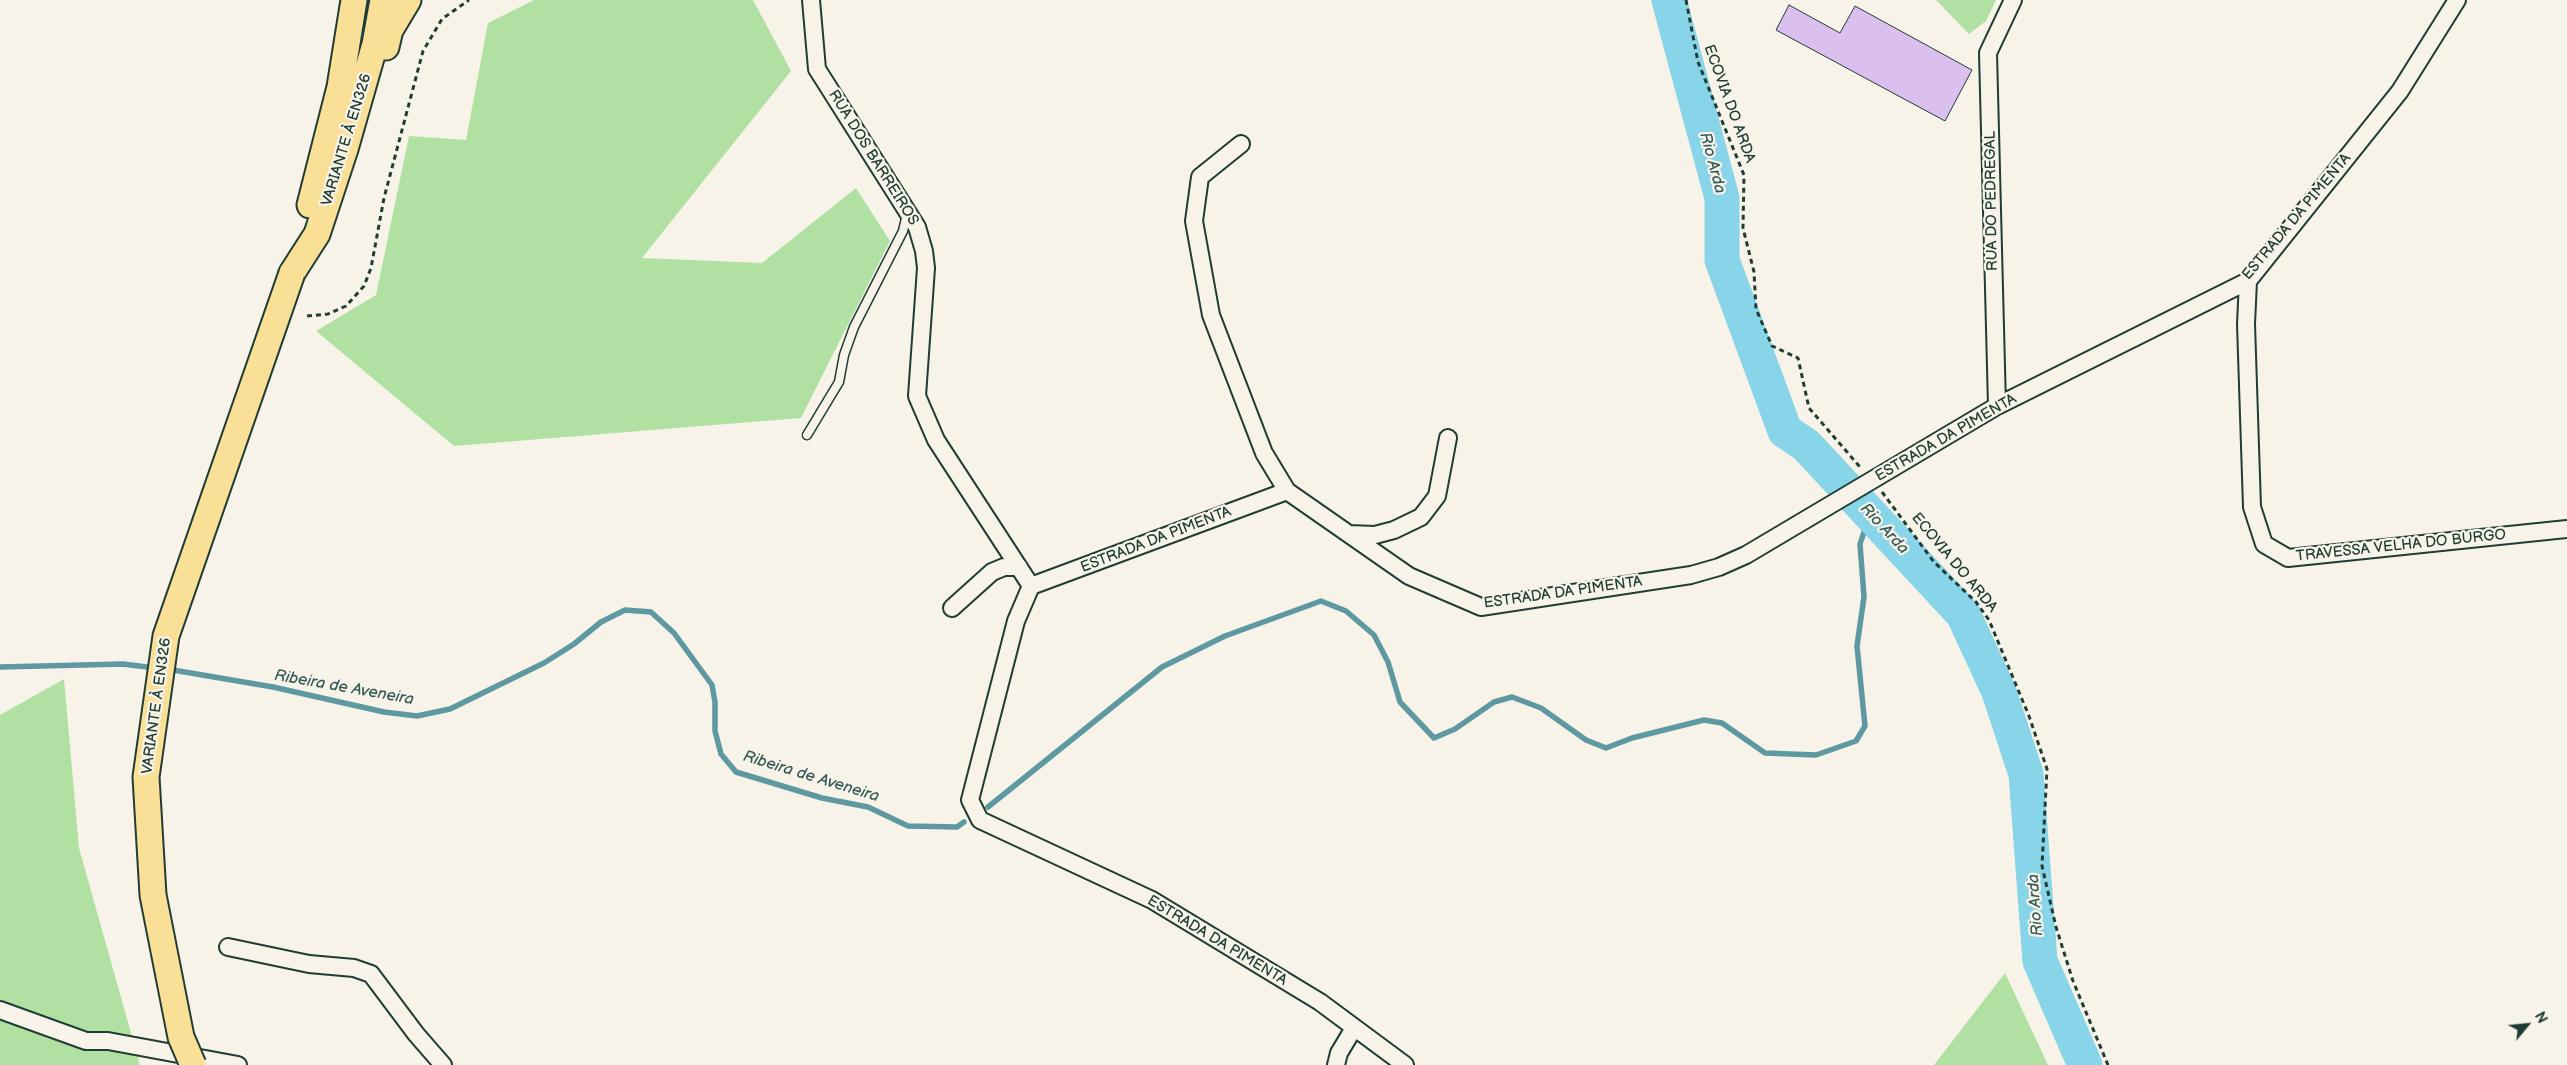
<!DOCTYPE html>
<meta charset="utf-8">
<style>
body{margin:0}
#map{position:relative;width:2567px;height:1065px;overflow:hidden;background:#f7f3e8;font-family:"Balsamiq Sans",sans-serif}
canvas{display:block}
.north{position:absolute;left:2502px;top:1000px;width:50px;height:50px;-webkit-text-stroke:4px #f7f3e8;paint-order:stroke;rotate:62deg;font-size:14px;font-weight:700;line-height:20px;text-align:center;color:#1f3d34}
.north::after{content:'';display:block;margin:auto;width:18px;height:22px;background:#1f3d34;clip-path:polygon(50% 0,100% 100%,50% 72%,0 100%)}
</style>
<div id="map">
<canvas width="2567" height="1065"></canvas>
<div class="north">N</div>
</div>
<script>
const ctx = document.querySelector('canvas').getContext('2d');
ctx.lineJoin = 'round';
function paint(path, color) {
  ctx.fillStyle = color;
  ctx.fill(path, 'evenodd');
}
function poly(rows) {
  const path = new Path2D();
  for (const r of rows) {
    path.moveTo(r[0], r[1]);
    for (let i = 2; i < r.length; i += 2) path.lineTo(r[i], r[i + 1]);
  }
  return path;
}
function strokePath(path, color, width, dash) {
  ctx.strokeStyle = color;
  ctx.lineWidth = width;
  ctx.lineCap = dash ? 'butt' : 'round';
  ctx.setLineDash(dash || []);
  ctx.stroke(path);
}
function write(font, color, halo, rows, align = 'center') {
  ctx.font = font + ' "Balsamiq Sans",sans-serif';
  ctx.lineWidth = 4.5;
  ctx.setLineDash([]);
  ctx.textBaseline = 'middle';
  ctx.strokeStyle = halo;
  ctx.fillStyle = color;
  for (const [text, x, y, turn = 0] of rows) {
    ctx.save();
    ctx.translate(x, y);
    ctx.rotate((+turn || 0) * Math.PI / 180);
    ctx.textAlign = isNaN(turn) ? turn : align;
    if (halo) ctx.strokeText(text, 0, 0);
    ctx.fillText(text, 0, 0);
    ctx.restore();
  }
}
paint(poly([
 [534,0,753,0,791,71,642,258,762,263,856,188,890,241,801,418,454,446,316,331,376,295,409,136,466,140,488,23],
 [1936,0,1996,0,1986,21,1969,34],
 [64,679,79,848,140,1065,0,1065,0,715],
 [2005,973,2048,1065,1934,1065]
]), '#b0e1a2');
strokePath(poly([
 [0,667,123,664,155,668],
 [167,669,273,687,384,712,417,716,450,709,544,663,574,644,601,622,625,610,651,612,674,633,712,685,715,702,715,731,721,754,736,772,822,798,868,807,908,826,957,827,964,822],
 [988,807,1162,667,1225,636,1321,601,1346,611,1374,635,1388,662,1400,702,1434,738,1455,729,1494,702,1512,697,1541,708,1586,740,1606,748,1632,738,1704,720,1722,723,1765,753,1816,755,1856,741,1865,726,1857,646,1864,597,1860,544,1870,514]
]), '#5e98a0', 5.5);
strokePath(poly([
 [1669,0,1722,198,1722,260,1785,431,1806,445,1963,614,1999,692,2026,774,2040,961,2085,1065]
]), '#88d4e8', 35);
const building = poly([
 [1789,5,1840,33,1855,6,1972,70,1945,121,1776,30,1789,5]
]);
paint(building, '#dbc0ef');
strokePath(building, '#1f3d34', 1);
const service = poly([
 [807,435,839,382,844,355,854,327,903,231,907,214]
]);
const minor = poly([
 [811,0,817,69,917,227,924,251,926,268,917,396,936,440,1031,586],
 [1241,144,1200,177,1194,221,1211,315,1264,453,1287,491],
 [2248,281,2246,324,2252,507,2264,544,2288,558,2567,529],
 [1997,406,1988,53,2013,0],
 [1349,534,1375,535,1394,530,1421,517,1437,496,1448,438],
 [952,608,992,572,1004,567,1019,567],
 [228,947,309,964,354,968,371,974,416,1034,443,1065],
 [0,1010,86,1041,108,1041,238,1065],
 [1336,1065,1339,1053,1354,1028],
 [1405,1065,1320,1002,1152,900,980,820,970,800,1016,621,1031,586,1287,491,1409,576,1481,607,1691,575,1719,567,1746,555,1997,406,2248,281,2400,91,2457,0]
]);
const primary = poly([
 [386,47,390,30,408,0],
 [310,205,340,87,354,0],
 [292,273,317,234,345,149,375,44,383,0]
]);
strokePath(service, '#1f3d34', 11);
strokePath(minor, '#1f3d34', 20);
strokePath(primary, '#1f3d34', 29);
strokePath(poly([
 [1686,0,1698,62,1744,175,1743,228,1754,272,1756,309,1772,346,1798,358,1809,408,1860,467],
 [307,316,328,314,346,306,364,286,371,268,384,198,423,51,442,19,469,0],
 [1882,492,1934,562,1976,602,1989,620,2029,716,2047,769,2042,866,2056,927,2073,981,2108,1065]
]), '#1f3d34', 3, [5, 4]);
strokePath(service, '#f7f3e8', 8);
strokePath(minor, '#f7f3e8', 16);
strokePath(primary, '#fadf96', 25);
const primaryBridge = poly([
 [193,1065,181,1037,153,895,146,777,166,636,292,273]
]);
strokePath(primaryBridge, '#1f3d34', 29, []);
strokePath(primaryBridge, '#fadf96', 25);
write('15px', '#1f3d34', '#f7f3e8', [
 ["ECOVIA DO ARDA",1729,104,70],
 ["VARIANTE À EN326",347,140,-73],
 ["RUA DOS BARREIROS",873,158,58],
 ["RUA DO PEDREGAL",1992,201,-91],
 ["ESTRADA DA PIMENTA",2297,217,-50],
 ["ESTRADA DA PIMENTA",1946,438,-30],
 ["ESTRADA DA PIMENTA",1156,540,-21],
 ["TRAVESSA VELHA DO BURGO",2401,546,-6],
 ["ECOVIA DO ARDA",1954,563,50],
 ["ESTRADA DA PIMENTA",1563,593,-8],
 ["VARIANTE À EN326",157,706,-82],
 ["ESTRADA DA PIMENTA",1217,941,31]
]);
write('italic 16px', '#345b58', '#f7f3e8', [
 ["Rio Arda",1712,163,75],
 ["Rio Arda",1884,529,47],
 ["Ribeira de Aveneira",344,688,10],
 ["Ribeira de Aveneira",811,777,17],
 ["Rio Arda",2036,905,-94]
]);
</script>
